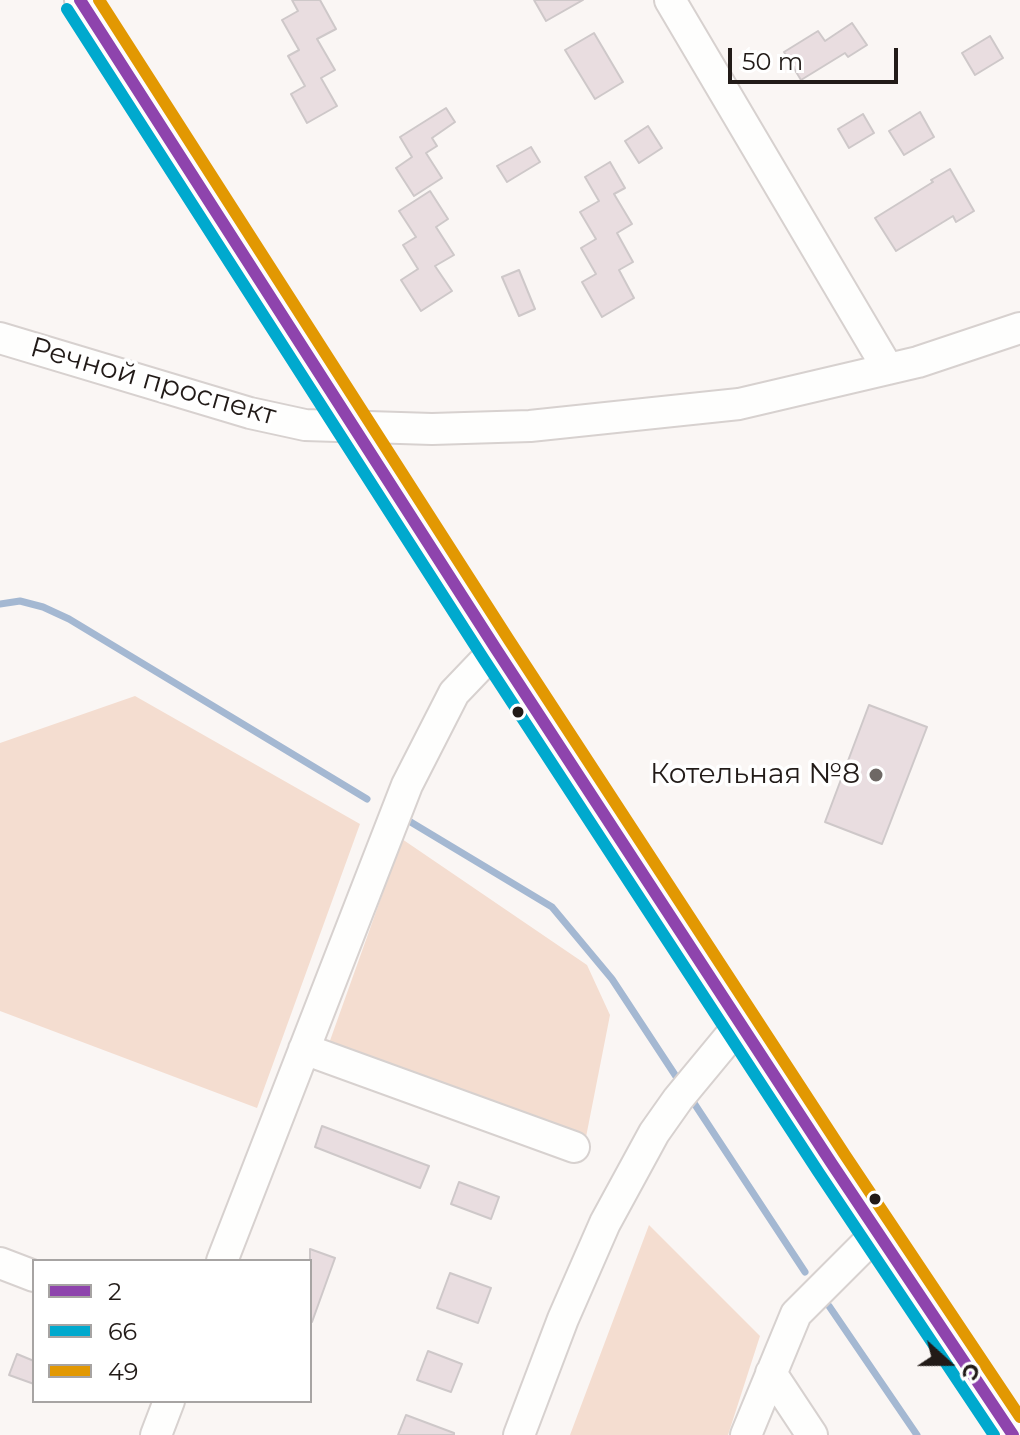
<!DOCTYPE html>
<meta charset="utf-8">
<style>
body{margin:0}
#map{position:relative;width:1020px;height:1435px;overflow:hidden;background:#faf6f4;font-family:Montserrat,sans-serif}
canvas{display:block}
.legend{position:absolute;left:32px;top:1259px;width:280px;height:144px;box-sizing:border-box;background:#fff;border:2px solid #a7a4a3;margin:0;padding:10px 14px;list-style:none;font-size:24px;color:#221b18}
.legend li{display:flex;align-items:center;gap:16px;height:40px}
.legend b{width:40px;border:2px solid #a7a4a3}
.north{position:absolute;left:908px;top:1323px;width:80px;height:80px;-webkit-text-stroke:6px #fff;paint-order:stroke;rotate:111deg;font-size:22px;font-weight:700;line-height:32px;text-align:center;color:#221b18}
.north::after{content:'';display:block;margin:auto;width:28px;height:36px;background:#221b18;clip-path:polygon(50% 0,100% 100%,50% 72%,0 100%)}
.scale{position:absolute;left:728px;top:48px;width:170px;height:36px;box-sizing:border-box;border:4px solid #221b18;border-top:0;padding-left:10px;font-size:24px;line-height:28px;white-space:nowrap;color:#221b18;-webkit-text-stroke:6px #fff;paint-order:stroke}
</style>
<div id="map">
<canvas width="1020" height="1435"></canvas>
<ul class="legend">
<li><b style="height:10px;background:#8e44ad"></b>2</li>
<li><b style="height:10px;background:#00a9ce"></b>66</li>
<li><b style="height:10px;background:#e29802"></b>49</li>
</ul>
<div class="north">С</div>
<div class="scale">50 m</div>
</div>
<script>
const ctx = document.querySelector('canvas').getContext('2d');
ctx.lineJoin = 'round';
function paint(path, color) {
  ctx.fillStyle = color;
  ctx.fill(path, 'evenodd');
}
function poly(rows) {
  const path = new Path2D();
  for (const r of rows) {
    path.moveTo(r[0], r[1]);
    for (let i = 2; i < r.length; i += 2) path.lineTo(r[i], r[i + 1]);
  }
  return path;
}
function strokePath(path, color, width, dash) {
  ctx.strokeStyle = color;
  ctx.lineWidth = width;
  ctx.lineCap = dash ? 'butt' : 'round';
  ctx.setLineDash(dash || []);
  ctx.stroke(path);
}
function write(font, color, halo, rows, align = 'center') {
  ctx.font = font + ' Montserrat,sans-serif';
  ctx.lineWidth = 7;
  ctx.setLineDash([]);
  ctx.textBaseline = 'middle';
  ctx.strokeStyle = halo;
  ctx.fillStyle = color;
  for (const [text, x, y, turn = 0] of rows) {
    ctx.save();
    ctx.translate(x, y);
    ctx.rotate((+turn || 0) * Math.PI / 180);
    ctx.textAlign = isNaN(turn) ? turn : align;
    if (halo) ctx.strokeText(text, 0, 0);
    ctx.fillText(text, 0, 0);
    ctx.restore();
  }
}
paint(poly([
 [135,696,360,824,257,1108,0,1011,0,743],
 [402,839,587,965,610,1015,586,1137,327,1049],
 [649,1225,760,1336,728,1435,570,1435]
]), '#f4ddd0');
strokePath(poly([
 [0,604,20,601,43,607,69,619,367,799],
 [404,818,552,907,612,979,681,1084],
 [690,1097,805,1272],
 [829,1306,917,1435]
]), '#a4b8d2', 7);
const building = poly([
 [292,0,320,0,336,29,317,39,335,70,321,78,337,106,307,123,291,94,305,86,288,56,299,50,282,20,298,11,292,0],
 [534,0,583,0,546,21,534,0],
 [852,23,867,45,848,57,845,53,801,80,784,52,818,31,825,41,852,23],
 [594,33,623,82,595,99,565,50,594,33],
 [990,36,1003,58,975,75,962,53,990,36],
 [446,108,455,122,432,138,437,146,426,153,442,178,414,196,396,168,412,157,400,137,446,108],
 [920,112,934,137,904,155,889,131,920,112],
 [863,114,874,133,849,148,838,129,863,114],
 [648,126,662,148,639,163,625,141,648,126],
 [531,147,540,162,507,182,497,166,531,147],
 [610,162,625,188,614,194,632,224,617,233,633,262,619,270,634,298,602,317,582,282,596,274,581,248,596,239,580,212,599,201,585,177,610,162],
 [950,169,974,211,956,222,953,216,896,251,875,218,933,182,931,180,950,169],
 [430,191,448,219,436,227,454,255,435,266,452,291,421,311,401,280,418,269,403,245,416,237,399,211,430,191],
 [519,270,535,309,519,316,502,277,519,270],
 [869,705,927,727,882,844,825,822,869,705],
 [322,1126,429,1166,420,1188,315,1147,322,1126],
 [459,1182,499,1197,491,1219,451,1204,459,1182],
 [310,1249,335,1258,312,1322,310,1321,310,1249],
 [450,1273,491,1288,478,1323,437,1308,450,1273],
 [428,1351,462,1364,451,1392,417,1380,428,1351],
 [17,1354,34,1361,34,1384,9,1375,17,1354],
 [406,1415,454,1433,454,1435,398,1435,406,1415]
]);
paint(building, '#e9dde0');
strokePath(building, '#cec8c9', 2);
const minor = poly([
 [80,0,496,649,832,1164,1013,1435],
 [670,0,888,369],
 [0,338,250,413,305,425,432,429,530,426,739,404,918,362,1020,328],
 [304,1049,574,1147],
 [222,1261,407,785,454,693,496,649],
 [0,1263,34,1276],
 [771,1373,812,1435],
 [156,1435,169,1401],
 [519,1435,563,1319,605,1223,654,1133,678,1099,740,1024],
 [746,1435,796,1314,878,1232]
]);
strokePath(minor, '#d7d1cf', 34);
strokePath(minor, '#fefefd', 30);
strokePath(poly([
 [80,0,496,649,832,1164,1013,1435]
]), '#8e44ad', 12);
strokePath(poly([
 [67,9,483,658,819,1173,994,1435]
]), '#00a9ce', 12);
strokePath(poly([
 [99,0,509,640,845,1155,1020,1417]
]), '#e29802', 12);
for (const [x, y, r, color] of [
 [518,712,7,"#221b18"],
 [876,775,8,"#6e6865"],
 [875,1199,7,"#221b18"]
]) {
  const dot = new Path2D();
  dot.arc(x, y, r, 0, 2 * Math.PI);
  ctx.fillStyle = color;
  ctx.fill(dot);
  strokePath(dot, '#fff', 3);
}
write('28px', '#221b18', '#fff', [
 ["Речной проспект",153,382,16]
]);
write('28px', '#221b18', '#fff', [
 ["Котельная №8",860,775]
], 'right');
</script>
